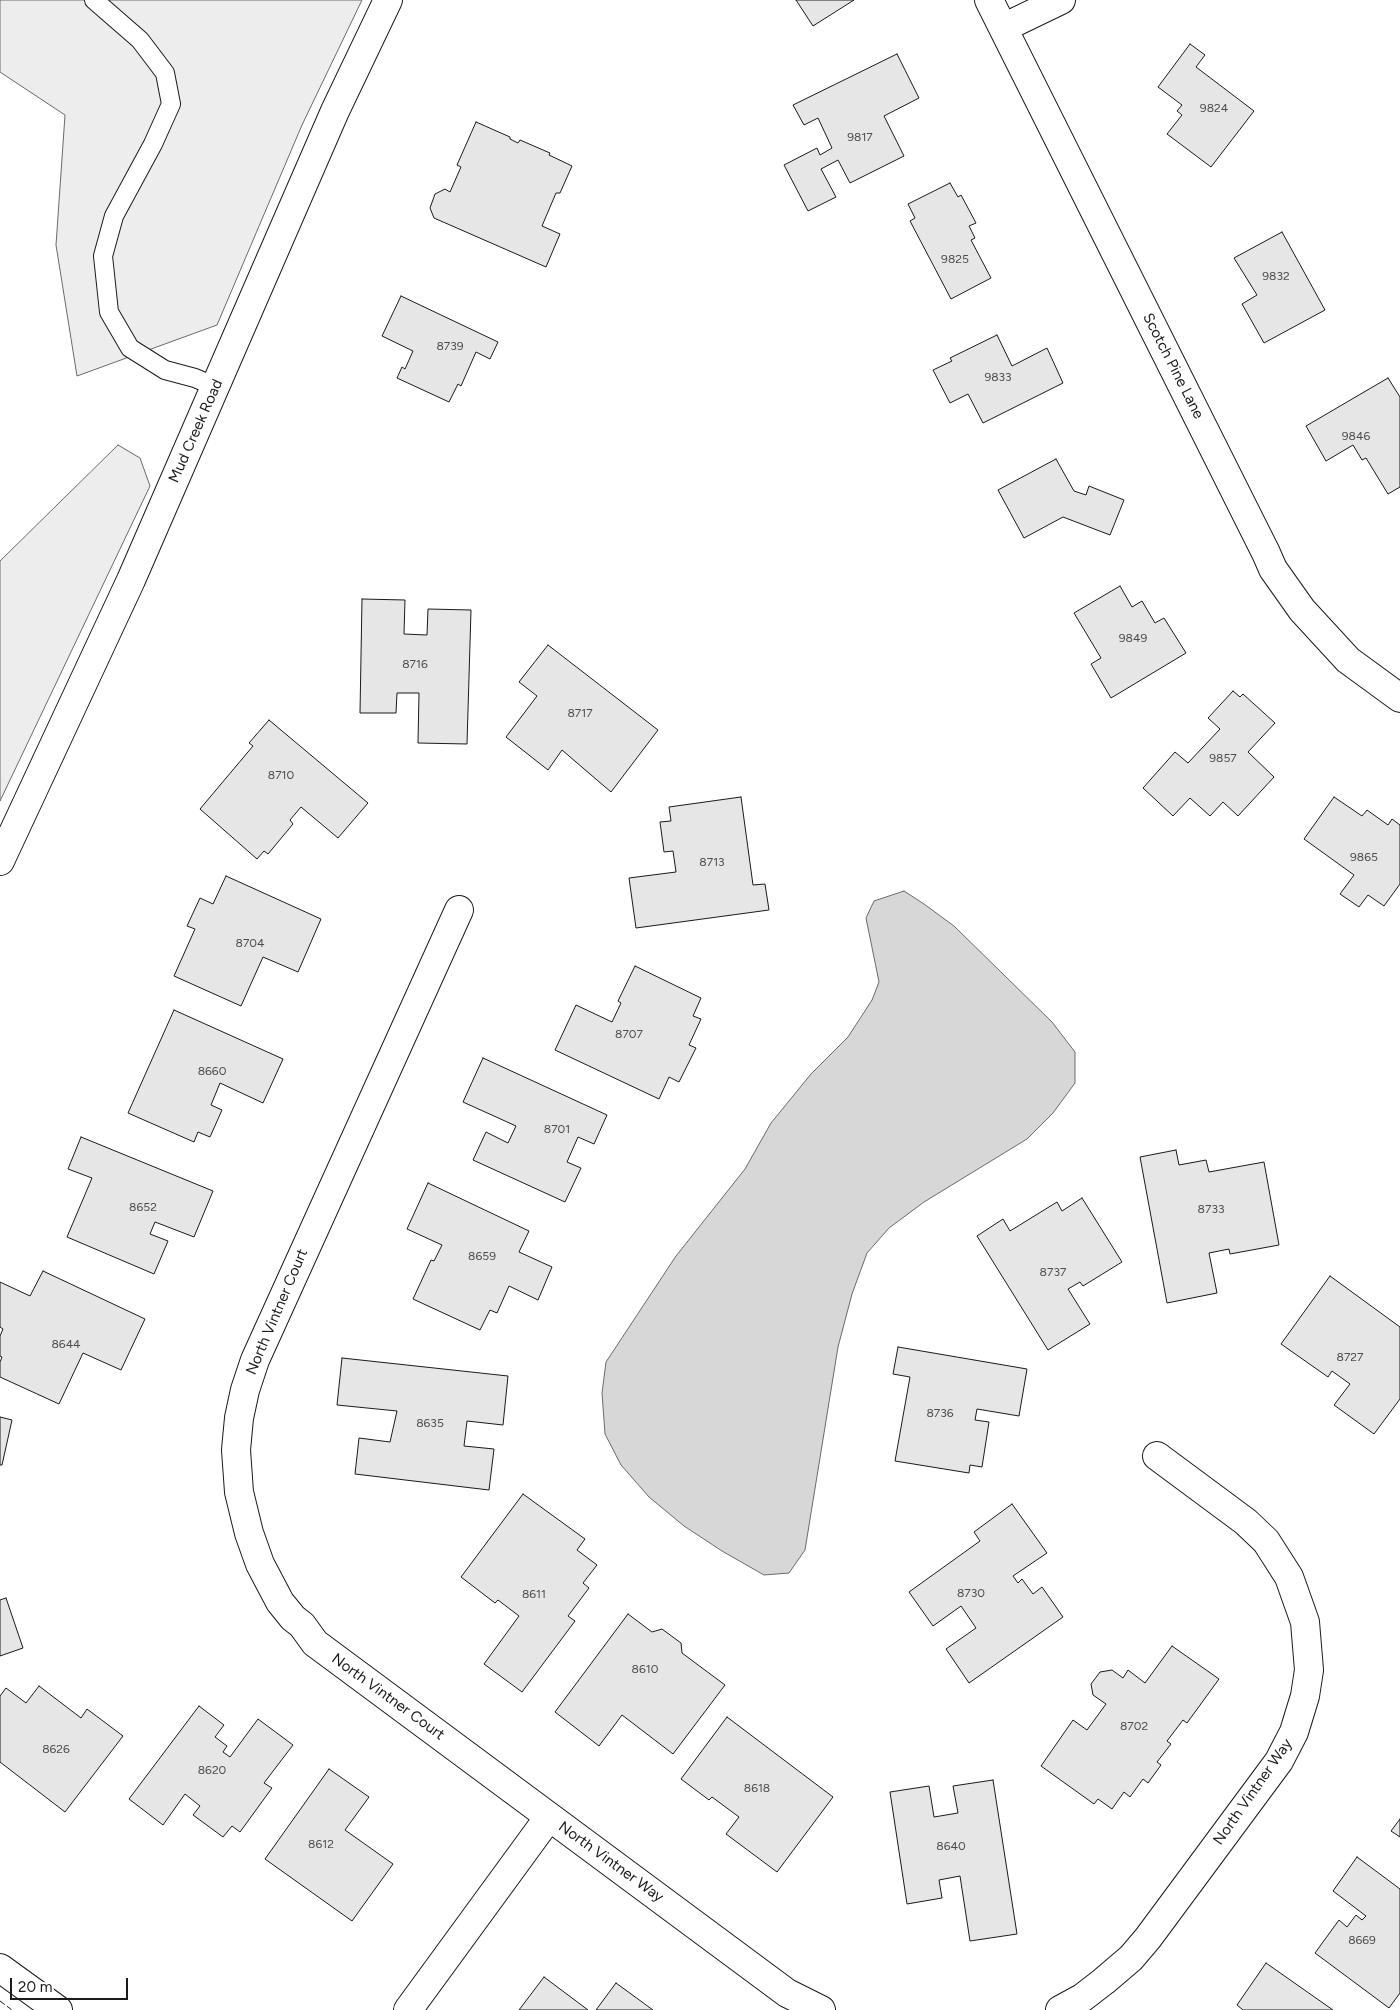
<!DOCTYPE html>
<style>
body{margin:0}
#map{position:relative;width:1400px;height:2010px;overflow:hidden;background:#fff;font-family:Figtree,sans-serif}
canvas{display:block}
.scale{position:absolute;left:10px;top:1978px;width:118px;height:22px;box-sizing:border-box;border:2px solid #1a1a1a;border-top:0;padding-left:6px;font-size:15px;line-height:18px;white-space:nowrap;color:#1a1a1a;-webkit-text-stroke:4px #fff;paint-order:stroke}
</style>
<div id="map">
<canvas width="1400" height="2010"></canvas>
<div class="scale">20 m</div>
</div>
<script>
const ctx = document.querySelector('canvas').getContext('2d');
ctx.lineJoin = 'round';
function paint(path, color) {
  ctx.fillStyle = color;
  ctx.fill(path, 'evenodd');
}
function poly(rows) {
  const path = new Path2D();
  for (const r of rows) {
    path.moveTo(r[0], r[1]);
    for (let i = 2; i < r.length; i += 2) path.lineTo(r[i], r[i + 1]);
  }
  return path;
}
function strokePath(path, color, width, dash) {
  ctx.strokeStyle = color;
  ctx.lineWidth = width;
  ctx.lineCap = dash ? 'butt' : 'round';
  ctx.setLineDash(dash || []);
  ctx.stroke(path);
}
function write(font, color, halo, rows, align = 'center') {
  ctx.font = font + ' Figtree,sans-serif';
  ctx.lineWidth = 4;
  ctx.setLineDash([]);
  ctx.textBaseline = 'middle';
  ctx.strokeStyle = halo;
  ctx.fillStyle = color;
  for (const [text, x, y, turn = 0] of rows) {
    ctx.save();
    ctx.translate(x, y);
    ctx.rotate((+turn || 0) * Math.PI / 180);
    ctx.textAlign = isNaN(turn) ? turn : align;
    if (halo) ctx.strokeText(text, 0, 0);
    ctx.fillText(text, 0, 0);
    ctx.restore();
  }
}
const built = poly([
 [0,0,362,0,302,125,217,325,77,376,56,245,65,115,0,72,0,0],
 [118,445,140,458,150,486,0,801,0,561,118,445]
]);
paint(built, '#ededed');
strokePath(built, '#6a6a6a', 1);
const water = poly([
 [904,891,924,904,954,926,1052,1022,1075,1052,1075,1083,1053,1113,1027,1139,924,1202,889,1228,867,1253,852,1294,838,1347,805,1550,789,1573,764,1575,722,1551,684,1526,649,1497,621,1465,605,1434,602,1393,606,1362,676,1256,745,1169,771,1123,811,1074,848,1037,872,1000,879,982,866,918,874,901,904,891]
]);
paint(water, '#d7d7d7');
strokePath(water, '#6a6a6a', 1);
const building = poly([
 [796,0,854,0,813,26,796,0],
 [1190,44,1205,55,1196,67,1254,111,1211,167,1167,134,1182,115,1177,111,1182,105,1158,87,1190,44],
 [897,54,919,98,884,116,904,156,850,183,838,160,821,169,836,197,808,211,784,165,817,148,820,155,832,148,818,118,804,125,793,105,897,54],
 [476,122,510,137,510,139,518,143,520,140,550,153,549,155,572,166,560,193,556,193,542,226,560,234,546,267,434,218,430,208,435,194,445,189,450,192,461,167,457,165,476,122],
 [950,183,958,197,961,195,976,223,969,226,975,238,971,240,991,278,951,299,910,221,915,218,908,204,950,183],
 [1282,232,1325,310,1264,343,1242,304,1257,295,1234,258,1282,232],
 [401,296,498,342,490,359,476,352,461,386,458,384,449,402,397,378,402,367,405,369,413,351,382,336,401,296],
 [997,335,1012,366,1047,348,1063,383,983,423,968,394,950,403,933,370,952,361,950,358,997,335],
 [1388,378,1400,397,1400,487,1388,494,1366,458,1362,460,1353,445,1326,461,1306,426,1388,378],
 [1056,459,1074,491,1086,495,1089,486,1124,500,1110,535,1063,517,1024,538,998,490,1056,459],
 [1120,586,1132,607,1142,601,1155,623,1164,618,1186,653,1111,698,1091,664,1101,658,1074,613,1120,586],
 [362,599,405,600,404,634,427,635,428,609,471,610,467,744,418,743,419,693,397,693,396,713,360,713,362,599],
 [548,645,658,730,611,792,562,750,548,770,506,737,537,696,519,682,548,645],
 [1233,691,1240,697,1243,694,1275,723,1248,752,1274,777,1238,816,1223,802,1210,816,1190,798,1173,816,1143,788,1175,752,1188,763,1220,729,1208,718,1233,691],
 [269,720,368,803,338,838,301,807,290,820,293,824,268,854,264,851,257,859,200,809,253,746,249,743,269,720],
 [741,797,753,885,765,884,769,910,636,928,629,878,676,872,673,851,664,852,660,822,671,821,669,807,741,797],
 [1334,797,1362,816,1367,810,1388,825,1392,819,1400,825,1400,884,1384,906,1368,895,1359,907,1340,894,1354,875,1304,839,1334,797],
 [226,876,321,919,298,972,263,957,241,1006,174,976,195,929,187,926,200,898,213,904,226,876],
 [635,966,701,998,693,1016,701,1019,689,1045,696,1048,679,1082,669,1077,659,1099,555,1050,576,1005,612,1022,621,1003,618,1001,635,966],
 [174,1010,283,1059,263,1103,220,1083,211,1105,222,1110,210,1137,198,1132,194,1142,128,1113,174,1010],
 [483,1058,607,1115,594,1144,578,1137,567,1162,581,1168,565,1202,473,1160,486,1132,508,1143,516,1126,463,1102,483,1058],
 [81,1137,213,1191,194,1237,155,1222,150,1234,168,1241,154,1274,67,1237,92,1178,68,1169,81,1137],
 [1176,1150,1179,1165,1206,1160,1209,1172,1264,1162,1279,1245,1230,1254,1229,1249,1209,1253,1217,1293,1167,1303,1140,1157,1176,1150],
 [428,1183,529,1231,519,1252,552,1267,538,1300,509,1286,497,1313,490,1310,480,1330,413,1299,431,1260,434,1261,442,1245,407,1229,428,1183],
 [1082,1198,1122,1262,1083,1286,1080,1282,1068,1289,1090,1324,1048,1350,977,1236,1003,1219,1010,1231,1057,1202,1062,1211,1082,1198],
 [43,1271,145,1319,121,1370,83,1353,59,1404,0,1377,0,1362,2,1357,0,1356,0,1336,3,1329,0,1327,0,1282,30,1296,43,1271],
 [1330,1276,1400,1327,1400,1399,1374,1434,1334,1405,1350,1384,1332,1371,1328,1377,1281,1344,1330,1276],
 [898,1347,1027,1369,1019,1416,977,1409,975,1420,989,1422,982,1467,970,1465,969,1473,895,1461,910,1377,893,1374,898,1347],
 [342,1358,508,1376,503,1425,467,1421,464,1446,494,1449,489,1490,355,1474,359,1438,390,1442,397,1411,337,1405,342,1358],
 [0,1417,12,1420,2,1465,0,1465,0,1417],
 [523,1494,585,1539,577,1550,597,1565,583,1583,589,1588,568,1616,575,1621,522,1692,484,1664,519,1616,498,1600,495,1603,461,1577,523,1494],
 [1012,1504,1047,1553,1013,1576,1018,1583,1022,1579,1033,1594,1042,1587,1063,1617,969,1683,946,1649,976,1628,961,1606,933,1626,909,1592,980,1541,974,1532,1012,1504],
 [6,1598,23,1648,0,1656,0,1600,6,1598],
 [628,1614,652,1632,662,1629,681,1643,682,1653,725,1685,673,1754,622,1715,599,1746,555,1712,628,1614],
 [1172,1646,1219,1679,1187,1723,1183,1720,1167,1741,1171,1744,1157,1762,1161,1765,1148,1783,1143,1779,1130,1797,1124,1792,1112,1809,1098,1799,1094,1804,1041,1766,1073,1720,1087,1730,1106,1704,1093,1695,1091,1684,1100,1672,1112,1670,1123,1678,1128,1670,1145,1683,1172,1646],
 [39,1686,81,1718,87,1709,123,1736,65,1812,0,1762,0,1696,6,1688,26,1703,39,1686],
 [199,1706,224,1725,215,1737,227,1746,223,1752,230,1757,258,1719,293,1745,264,1783,272,1788,240,1832,232,1826,223,1837,193,1815,200,1806,185,1794,163,1825,129,1799,199,1706],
 [727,1717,833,1797,777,1872,726,1834,739,1817,712,1797,709,1800,681,1779,727,1717],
 [329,1769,369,1797,345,1830,393,1864,352,1921,265,1859,329,1769],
 [993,1780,1017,1934,970,1941,960,1876,939,1880,942,1898,907,1904,890,1792,929,1786,934,1817,958,1813,953,1786,993,1780],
 [1400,1819,1400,1837,1391,1831,1400,1819],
 [1357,1857,1400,1889,1400,1993,1389,2008,1315,1953,1339,1920,1347,1927,1356,1915,1362,1920,1366,1916,1333,1891,1357,1857],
 [1266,1963,1333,2010,1243,2010,1237,2005,1266,1963],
 [544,1977,588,2010,519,2010,544,1977],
 [616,1983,653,2010,596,2010,616,1983]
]);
paint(building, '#e6e6e6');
strokePath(building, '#1a1a1a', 1);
const service = poly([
 [94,0,140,40,165,73,171,104,153,144,114,216,103,256,109,312,130,348,165,370,195,378,216,387]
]);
const minor = poly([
 [989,0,1266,553,1273,569,1302,610,1348,660,1400,698],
 [1003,28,1061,0],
 [459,910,255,1360,245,1390,239,1418,236,1450,239,1492,249,1533,260,1564,280,1602,293,1618,302,1625,315,1643,787,1993,821,2010],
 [408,2010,549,1817],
 [1060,2010,1082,1998,1104,1981,1131,1958,1148,1938,1279,1761,1294,1732,1305,1696,1309,1670,1305,1622,1289,1577,1266,1541,1246,1522,1157,1456]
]);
const tertiary = poly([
 [0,861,131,580,335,111,388,0],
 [0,1968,58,2010]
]);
strokePath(service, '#1a1a1a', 20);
strokePath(minor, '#1a1a1a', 30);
strokePath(tertiary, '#1a1a1a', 30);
strokePath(service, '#fff', 18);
strokePath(minor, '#fff', 28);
strokePath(tertiary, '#fff', 28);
strokePath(poly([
 [0,2001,12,2010]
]), '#1a1a1a', 1, [6, 2.5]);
write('12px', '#4d4d4d', null, [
 ["9824",1214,108],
 ["9817",860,137],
 ["9825",955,259],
 ["9832",1276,276],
 ["8739",450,346],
 ["9833",998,377],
 ["9846",1356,436],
 ["9849",1133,638],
 ["8716",415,664],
 ["8717",580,713],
 ["9857",1223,758],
 ["8710",281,775],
 ["9865",1364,857],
 ["8713",712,862],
 ["8704",250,943],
 ["8707",629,1034],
 ["8660",212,1071],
 ["8701",557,1129],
 ["8652",143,1207],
 ["8733",1211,1209],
 ["8659",482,1256],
 ["8737",1053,1272],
 ["8644",66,1344],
 ["8727",1350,1357],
 ["8736",940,1413],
 ["8635",430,1423],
 ["8730",971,1593],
 ["8611",534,1594],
 ["8610",645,1669],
 ["8702",1134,1726],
 ["8626",56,1749],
 ["8620",212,1770],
 ["8618",757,1788],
 ["8612",321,1844],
 ["8640",951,1846],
 ["8669",1362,1940]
]);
write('15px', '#1a1a1a', '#fff', [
 ["Scotch Pine Lane",1173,366,63],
 ["Mud Creek Road",196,431,-66],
 ["North Vintner Court",277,1312,-67],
 ["North Vintner Court",388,1697,36],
 ["North Vintner Way",1253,1792,-55],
 ["North Vintner Way",611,1862,36]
]);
</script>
